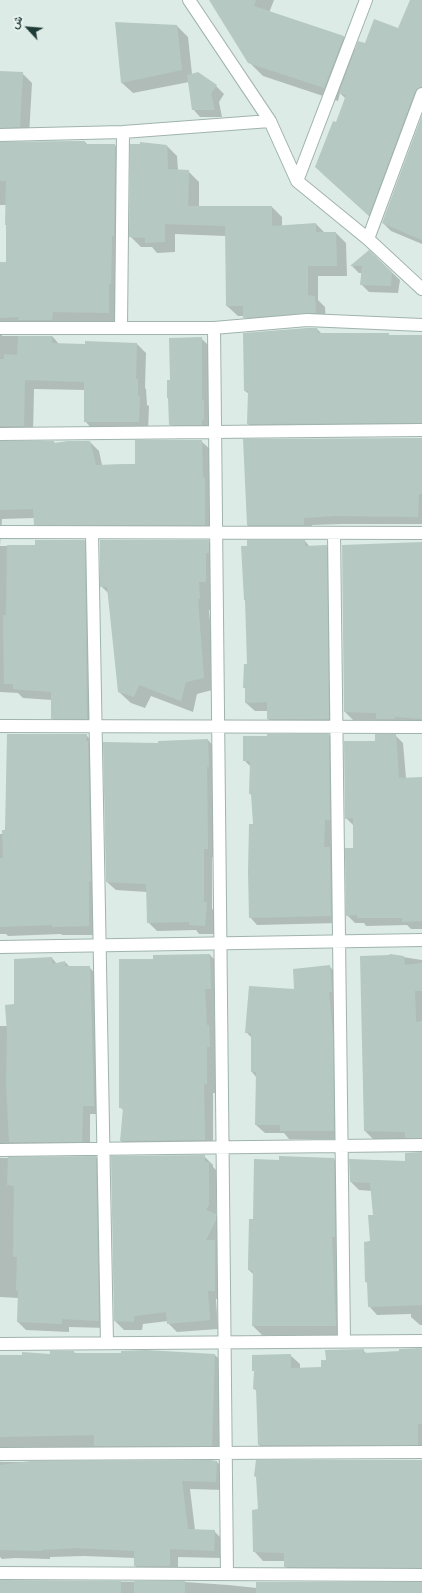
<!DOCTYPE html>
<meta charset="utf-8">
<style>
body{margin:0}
#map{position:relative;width:422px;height:1593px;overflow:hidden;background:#ddebe6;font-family:"Work Sans",Vazirmatn,sans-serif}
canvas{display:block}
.north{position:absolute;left:8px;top:8px;width:40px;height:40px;-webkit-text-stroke:3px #eef7f3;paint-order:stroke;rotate:296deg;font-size:11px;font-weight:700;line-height:16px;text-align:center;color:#1e3b37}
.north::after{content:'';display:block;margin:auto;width:14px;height:18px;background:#1e3b37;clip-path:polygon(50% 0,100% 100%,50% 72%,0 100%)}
</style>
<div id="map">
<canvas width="422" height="1593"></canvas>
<div class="north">ش</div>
</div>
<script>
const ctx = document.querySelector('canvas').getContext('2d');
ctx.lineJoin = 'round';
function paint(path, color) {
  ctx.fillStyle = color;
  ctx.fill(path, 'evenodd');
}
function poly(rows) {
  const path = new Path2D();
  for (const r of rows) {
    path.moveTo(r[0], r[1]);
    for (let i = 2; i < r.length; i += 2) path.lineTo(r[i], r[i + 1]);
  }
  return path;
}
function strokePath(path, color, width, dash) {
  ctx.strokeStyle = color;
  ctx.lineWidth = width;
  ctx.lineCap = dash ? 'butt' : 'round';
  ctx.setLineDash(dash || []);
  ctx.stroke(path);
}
paint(poly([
 [210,0,274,0,269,13,344,37,356,50,399,30,411,0,422,0,422,101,377,223,324,175,336,124,346,99,340,93,338,101,263,76,249,62],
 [177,26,188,37,192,74,216,86,224,94,219,102,222,117,200,117,193,109,189,82,133,93,122,83],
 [0,72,22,73,32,83,29,136,0,130],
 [422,118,422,244,391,231,383,223],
 [69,142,85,142,88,145,115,145,124,154,117,322,61,321,61,329,3,333,2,336,52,336,59,344,137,344,146,353,145,388,146,389,147,405,149,406,148,431,94,431,85,421,85,390,34,389,33,435,3,439,2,442,54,442,56,444,90,442,99,451,102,465,136,464,201,441,211,450,214,534,44,533,35,524,35,518,2,519,0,546,36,546,84,541,93,550,96,728,61,727,52,718,52,700,23,698,18,693,0,692,0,263,7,263,7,205,0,205,0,143],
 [167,146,177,156,178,170,188,171,199,182,199,207,272,207,282,217,282,227,316,224,325,233,336,233,346,243,347,276,318,276,318,300,325,307,326,323,255,328,244,316,238,316,227,306,226,236,175,234,175,252,157,253,152,247,141,247,130,236],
 [369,251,400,280,398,293,369,292,361,284,362,273,359,273,352,266],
 [317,329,322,334,388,334,390,336,422,336,422,430,256,432,248,424,249,394,245,391],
 [201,338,209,346,211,428,177,432,170,424,168,381,171,381],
 [422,439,422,524,342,524,312,525,312,533,256,533,247,525],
 [208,541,220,553,217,593,210,593,211,610,209,610,216,689,197,694,193,712,151,696,145,708,131,703,119,692,109,594,101,586],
 [305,541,310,547,326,546,335,555,337,727,277,727,268,719,268,711,255,711,246,703,246,689,244,687,248,665],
 [422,543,422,726,385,727,378,720,353,720,345,712],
 [86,735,95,744,98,935,62,935,61,934,8,936,6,934,0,934,0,834,6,834],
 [329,735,336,743,332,850,338,856,339,923,257,925,250,917,254,825,252,795,250,794,251,767,244,760],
 [395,735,403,743,406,778,422,778,422,929,411,929,407,925,366,926,364,923,355,923,347,915,354,849,354,826,346,818,376,742],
 [208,740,216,749,216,857,212,857,212,909,215,911,214,934,199,934,196,930,157,931,148,922,147,892,116,890,107,882,159,744],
 [210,955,219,964,219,998,214,998,215,1032,218,1035,218,1056,215,1056,216,1093,213,1093,213,1149,130,1150,121,1141,124,1111,120,1107,154,956],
 [390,955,422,960,422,1146,409,1140,373,1139,365,1131],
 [52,958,57,964,65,962,70,967,89,967,97,975,102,1114,90,1114,90,1149,2,1154,0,1158,96,1157,104,1165,107,1328,69,1327,69,1332,26,1330,18,1322,19,1298,0,1297,0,1026,8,1026,15,1005],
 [329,966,338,975,342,1139,289,1139,284,1133,265,1133,256,1125,256,1077,252,1072,252,1038,246,1032,295,990],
 [422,1153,422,1325,420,1325,411,1317,411,1314,377,1315,369,1306,368,1284,366,1282,374,1216,372,1191,359,1190,351,1182,406,1162],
 [204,1156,213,1165,213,1167,217,1171,216,1216,224,1224,224,1229,217,1243,223,1250,223,1299,216,1299,218,1329,177,1332,168,1323,168,1321,143,1324,142,1330,124,1330,115,1321],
 [334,1159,343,1168,345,1335,262,1335,253,1326,254,1275,249,1270,254,1220],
 [422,1349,422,1453,268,1454,259,1445,257,1391,254,1389,255,1372,253,1370,290,1355,300,1364,300,1369,322,1368,363,1350,367,1354,400,1352],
 [146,1351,215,1355,223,1363,219,1453,2,1458,0,1462,217,1462,225,1470,224,1490,190,1489,195,1530,214,1531,223,1540,222,1558,178,1557,178,1574,143,1574,135,1566,135,1558,84,1556,50,1557,50,1559,15,1558,2,1559,0,1557,0,1356,51,1355,74,1352,76,1354,122,1354],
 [422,1461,422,1576,294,1575,285,1566,285,1561,263,1561,254,1551],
 [0,1581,185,1582,228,1585,257,1588,422,1583,422,1593,0,1593]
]), '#0003');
paint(poly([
 [209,0,256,0,254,6,344,36,324,88,248,63],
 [410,0,422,0,422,87,418,88,415,91,369,216,315,167,333,121,336,122,346,95,339,93,358,41,365,43,374,19,398,28],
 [115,22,177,25,182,70,121,83],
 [0,71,23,72,20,127,0,128],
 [198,72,217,85,211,94,215,110,192,110,187,75],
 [422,115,422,240,382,223],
 [69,141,85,141,85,144,115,144,114,236,112,236,111,284,109,284,109,313,53,312,52,320,18,320,19,317,0,318,0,262,6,262,6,225,5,225,6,181,0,181,0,142],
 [140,142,167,145,168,169,189,170,188,206,272,206,272,226,316,223,316,232,336,232,337,266,308,266,308,295,315,296,316,313,243,318,243,306,226,306,225,226,165,224,165,242,145,243,145,238,129,237,130,144,140,144],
 [369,250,392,272,391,286,360,285,362,266,350,266],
 [307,328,317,328,318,333,389,333,389,335,422,335,422,423,247,424,248,391,244,391,243,333],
 [18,336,52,336,52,343,85,344,85,341,137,343,136,379,138,379,138,396,140,396,139,422,84,422,84,382,25,380,24,426,0,426,0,359,4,359,4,354,17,355],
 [202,337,202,400,204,400,204,420,202,420,202,425,169,425,168,398,167,398,167,380,170,380,169,338],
 [422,438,422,494,419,494,418,517,334,516,304,518,304,525,247,525,243,439],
 [135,440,202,440,203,478,205,477,205,525,34,525,33,509,0,510,0,441,54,441,54,443,68,441,90,441,96,465,135,464],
 [35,540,85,540,87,719,51,719,51,692,13,689,13,684,4,684,3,615,6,615,7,545,35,545],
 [100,540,209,540,209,553,206,553,206,582,199,582,200,599,198,599,204,678,186,682,181,701,139,685,134,697,118,692,107,587,100,587],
 [247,540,305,540,305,546,327,545,329,719,267,719,267,702,245,703,245,688,243,688,244,664,247,664,245,600,244,600,241,546,247,546],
 [422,542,422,719,394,717,395,719,376,719,376,713,344,712,342,545],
 [7,734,87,734,86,741,88,741,91,881,89,881,89,926,52,927,52,925,0,927,0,858,3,858,2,830,5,830],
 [267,734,329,734,330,820,325,820,324,847,330,847,331,916,249,918,248,872,249,824,253,824,251,794,249,794,250,761,243,761,243,736,267,736],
 [375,734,396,734,399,778,422,777,422,921,402,922,402,918,357,918,357,915,346,916,345,848,353,848,353,818,345,819,344,741,375,741],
 [208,739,209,767,207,767,208,849,204,849,204,902,207,902,205,926,189,925,189,922,147,923,146,884,106,882,103,742,158,743,158,741],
 [210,954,211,989,205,989,207,1025,209,1025,210,1047,207,1047,207,1084,204,1084,205,1140,120,1141,123,1108,119,1108,119,959,153,959,153,955],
 [390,954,404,956,405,965,422,963,422,991,415,991,416,1022,422,1021,422,1138,405,1138,405,1132,364,1131,360,956,389,955],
 [52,957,52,964,65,961,65,966,90,966,94,1106,83,1106,82,1142,9,1142,6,1082,7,1033,5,1005,14,1004,14,959],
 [330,965,332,990,332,992,329,992,333,1034,334,1131,280,1131,280,1125,255,1125,256,1072,251,1072,251,1033,245,1033,249,986,294,989,293,969],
 [422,1152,422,1305,368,1307,367,1282,365,1282,364,1242,370,1241,368,1215,373,1215,370,1183,350,1182,349,1159,405,1161,405,1153],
 [205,1155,205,1162,209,1162,209,1205,206,1210,216,1214,216,1220,206,1240,215,1240,215,1291,208,1291,210,1320,167,1324,166,1312,134,1316,134,1322,114,1321,111,1156],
 [96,1156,99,1321,62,1319,62,1324,17,1322,18,1291,16,1290,17,1257,13,1257,14,1186,7,1185,8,1157],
 [279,1156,334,1158,335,1237,332,1237,336,1326,252,1326,253,1271,248,1270,248,1263,249,1219,253,1219,254,1159,279,1160],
 [422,1348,422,1424,418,1424,418,1445,258,1445,256,1389,253,1389,254,1371,252,1371,252,1355,291,1354,291,1368,321,1367,321,1360,326,1360,325,1350,364,1349,364,1353,399,1351,399,1349],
 [146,1350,215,1354,212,1446,94,1446,94,1435,0,1437,0,1355,22,1355,22,1352,50,1354,50,1351,74,1351,74,1353,121,1353,121,1351],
 [211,1460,217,1461,216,1482,182,1481,188,1529,215,1530,214,1551,170,1549,170,1566,134,1566,134,1551,76,1548,42,1550,42,1551,0,1550,0,1465,30,1461],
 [256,1460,422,1460,422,1568,284,1567,284,1553,253,1552,252,1510,258,1509,256,1477,254,1476],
 [0,1580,121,1581,121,1593,0,1593],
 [134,1581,185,1581,185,1593,134,1593],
 [256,1582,422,1582,422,1593,256,1593]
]), '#b5c8c2');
const minor = poly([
 [189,0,270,121,297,181,368,239,422,289],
 [0,135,123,132,270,121],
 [297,181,366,0],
 [368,239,422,94],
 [0,328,214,328,307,320,422,325],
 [121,328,123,132],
 [214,328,227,1574],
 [0,434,422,430],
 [0,532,422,533],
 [92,533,107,1343],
 [334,533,344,1342],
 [0,726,422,727],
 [0,947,422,940],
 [0,1150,422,1145],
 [0,1344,422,1341],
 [0,1454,422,1452],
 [0,1573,422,1575]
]);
strokePath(minor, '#a0b3ae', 14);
strokePath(minor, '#fff', 12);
</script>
